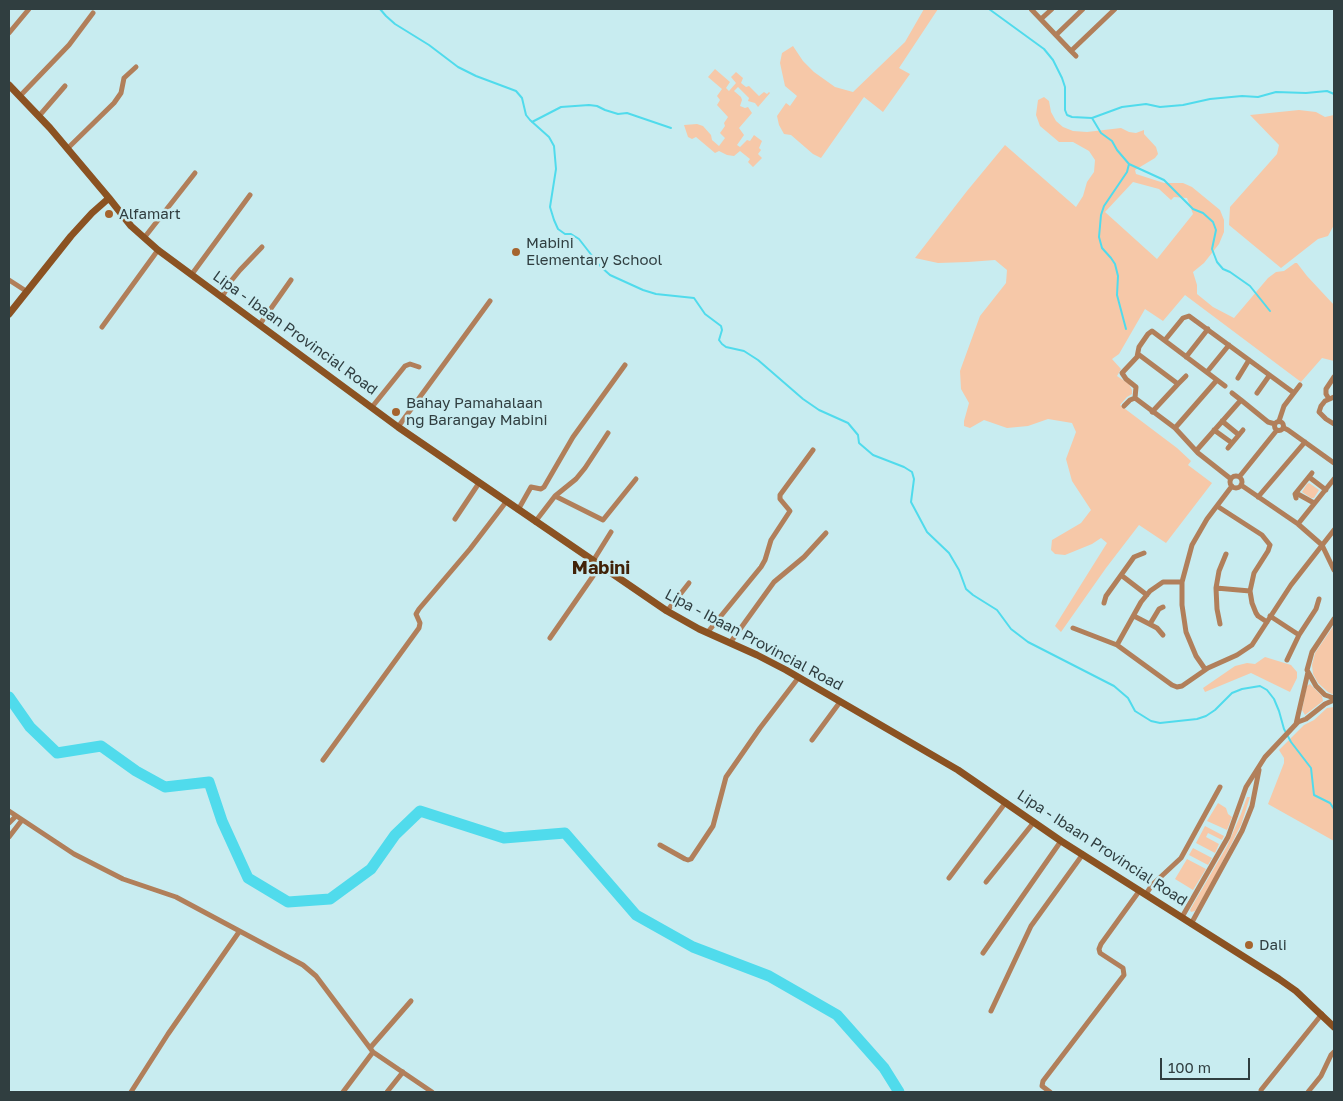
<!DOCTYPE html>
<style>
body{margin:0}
#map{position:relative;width:1343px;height:1101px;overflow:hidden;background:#c8ecf0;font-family:"Golos Text",sans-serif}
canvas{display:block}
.frame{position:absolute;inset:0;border:10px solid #303e40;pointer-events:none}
.scale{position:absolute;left:1160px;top:1058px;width:90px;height:22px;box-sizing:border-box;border:2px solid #303e40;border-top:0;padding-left:6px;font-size:15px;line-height:18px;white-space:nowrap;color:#303e40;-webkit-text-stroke:4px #c8ecf0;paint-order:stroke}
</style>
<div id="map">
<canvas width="1343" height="1101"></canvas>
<div class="frame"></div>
<div class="scale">100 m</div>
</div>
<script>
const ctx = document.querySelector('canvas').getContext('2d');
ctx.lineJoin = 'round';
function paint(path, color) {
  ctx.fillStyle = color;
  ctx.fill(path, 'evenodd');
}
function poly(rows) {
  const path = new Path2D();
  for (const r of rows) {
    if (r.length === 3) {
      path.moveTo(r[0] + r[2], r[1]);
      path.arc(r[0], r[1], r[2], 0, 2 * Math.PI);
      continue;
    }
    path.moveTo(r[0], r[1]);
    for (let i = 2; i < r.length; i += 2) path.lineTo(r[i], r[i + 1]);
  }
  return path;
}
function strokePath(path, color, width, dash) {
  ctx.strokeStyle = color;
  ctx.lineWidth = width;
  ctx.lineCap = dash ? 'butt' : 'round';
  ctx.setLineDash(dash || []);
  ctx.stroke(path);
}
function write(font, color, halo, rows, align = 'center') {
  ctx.font = font + ' "Golos Text",sans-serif';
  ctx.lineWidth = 5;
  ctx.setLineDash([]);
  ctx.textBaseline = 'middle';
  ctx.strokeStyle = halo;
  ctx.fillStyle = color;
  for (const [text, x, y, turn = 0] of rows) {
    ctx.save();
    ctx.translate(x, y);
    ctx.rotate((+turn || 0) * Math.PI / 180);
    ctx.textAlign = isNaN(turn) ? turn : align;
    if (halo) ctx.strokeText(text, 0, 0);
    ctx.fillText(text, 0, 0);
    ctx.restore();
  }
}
paint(poly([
 [924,9,938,9,899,68,910,74,883,112,864,97,821,158,813,154,791,135,784,134,779,125,777,116,786,103,790,106,797,96,785,86,780,63,782,53,793,46,803,61,814,72,835,87,853,92,905,42],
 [715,69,730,82,726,88,729,91,736,83,731,77,736,72,743,78,741,83,746,87,749,86,759,96,764,92,767,94,769,92,770,93,758,107,755,103,748,101,749,98,738,87,734,91,741,97,742,100,740,106,745,108,748,107,752,113,739,128,744,135,737,145,740,147,747,140,750,141,754,135,762,141,759,148,761,150,758,154,762,158,753,167,748,162,750,159,740,151,734,156,727,155,719,151,715,153,696,137,692,139,688,137,684,125,697,124,703,126,711,135,712,140,719,146,725,138,720,133,725,126,724,123,728,117,717,105,720,100,717,96,722,89,708,77],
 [1044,97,1049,101,1051,112,1056,121,1063,127,1073,131,1087,132,1121,128,1129,132,1136,133,1144,130,1144,134,1156,147,1158,154,1155,158,1135,170,1136,174,1164,183,1183,183,1192,187,1220,210,1224,220,1224,232,1219,244,1204,263,1193,272,1197,285,1197,294,1213,307,1234,318,1268,278,1276,272,1284,271,1295,263,1297,263,1307,276,1334,305,1334,361,1322,358,1301,382,1185,295,1163,321,1145,309,1119,354,1112,359,1121,369,1117,376,1129,384,1132,390,1132,394,1127,397,1120,405,1177,448,1191,461,1188,465,1212,483,1166,543,1139,525,1106,568,1061,632,1055,626,1107,543,1101,538,1092,544,1065,555,1055,554,1051,550,1052,540,1081,523,1091,510,1072,481,1066,459,1076,432,1072,423,1048,419,1028,426,1007,428,984,420,970,428,964,426,964,421,969,403,961,389,960,371,980,316,1006,283,1007,270,995,260,968,262,938,263,915,258,967,191,1005,145,1076,207,1083,196,1087,182,1094,172,1095,160,1089,151,1073,142,1059,142,1040,126,1036,115,1038,100],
 [1133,182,1159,189,1171,200,1174,197,1187,198,1193,214,1157,259,1105,212],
 [1299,110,1316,112,1325,117,1334,115,1334,225,1328,236,1318,239,1281,268,1229,225,1230,207,1277,154,1279,145,1250,115],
 [1309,483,1319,490,1314,498,1311,498,1302,492,1307,484],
 [1334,625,1334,695,1328,692,1318,683,1313,674,1312,665,1315,653],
 [1265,657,1291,665,1297,672,1297,678,1290,692,1251,673,1205,692,1203,688,1235,666,1247,663,1255,664],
 [1310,684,1322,696,1323,701,1305,715,1302,710,1307,686],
 [1334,707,1334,841,1268,804,1284,763,1284,758,1279,750,1304,725,1314,720,1327,708],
 [1247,797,1250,797,1241,825,1212,882,1195,911,1191,912,1190,910,1195,901,1227,846,1241,814],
 [1218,803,1226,808,1228,814,1232,817,1227,830,1207,821],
 [1205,826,1224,836,1222,840,1208,833,1206,837,1219,844,1215,853,1196,843],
 [1193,848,1212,858,1208,865,1189,855],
 [1187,859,1206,869,1193,890,1175,879]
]), '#f6c8a8');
strokePath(poly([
 [380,9,386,16,395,24,429,45,458,67,476,76,516,91,522,98,526,115,530,120,549,137,554,146,556,169,550,207,554,220,558,229,565,234,571,234,579,239,600,266,610,275,643,290,656,294,694,298,705,314,721,326,722,330,719,340,722,344,726,347,744,351,758,360,803,399,819,410,848,423,858,435,859,443,873,455,904,467,912,472,914,479,911,502,927,532,949,553,959,570,966,589,973,595,997,610,1011,629,1028,642,1114,686,1128,698,1135,711,1151,721,1160,723,1197,719,1206,716,1215,710,1232,693,1242,689,1260,686,1267,690,1274,699,1279,711,1284,729,1291,742,1311,768,1314,795,1330,803,1334,809],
 [989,9,1044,49,1053,60,1062,78,1065,87,1065,110,1067,115,1072,117,1092,118,1122,107,1146,104,1160,107,1183,105,1210,99,1242,96,1258,97,1276,92,1306,93,1327,91,1334,94],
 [1092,118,1101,133,1112,141,1117,150,1129,164,1164,180,1193,209,1203,213,1213,222,1216,230,1212,249,1217,262,1223,269,1230,272,1250,286,1270,311],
 [532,122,561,107,589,105,597,106,605,110,618,114,627,113,671,128],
 [1126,329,1117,295,1118,276,1115,264,1111,258,1102,248,1099,237,1101,215,1104,206,1127,172,1129,164]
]), '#50dbec', 2);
strokePath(poly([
 [9,697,30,727,57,753,101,746,136,771,165,787,209,782,222,821,248,878,288,902,330,899,371,869,395,835,420,811,504,838,565,833,636,915,693,947,769,976,837,1015,884,1068,899,1092]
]), '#50dbec', 11);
strokePath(poly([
 [1031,9,1071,51,1115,9],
 [1041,19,1052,9],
 [9,33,29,9],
 [1056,35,1083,9],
 [1071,51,1076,56],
 [20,96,69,45,93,13],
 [39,116,65,86],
 [67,149,114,103,121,93,124,78,136,67],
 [144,238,195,173],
 [192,274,250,195],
 [9,280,26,291],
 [222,297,231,281,240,270,262,247],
 [260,324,291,280],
 [102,327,158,250],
 [1165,340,1183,318,1189,316,1294,393],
 [1138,354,1178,384,1152,412],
 [1186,357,1208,329],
 [1207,372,1229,345],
 [1238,378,1249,360],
 [1217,380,1175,428,1198,453,1231,479],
 [1178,384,1186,376],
 [1232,393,1241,400],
 [1257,393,1269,376],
 [1334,397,1325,401,1321,406,1319,412,1326,419,1334,424],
 [1135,398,1136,387,1126,379,1122,373,1137,357,1139,347,1148,334,1152,331,1225,386],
 [1135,398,1175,428],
 [1329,399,1326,394,1326,389,1334,377],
 [1124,406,1130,400,1135,398],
 [372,407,405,366,410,364,419,367],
 [1222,421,1239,435],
 [1279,421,1284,406,1300,385],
 [1279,426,4.5],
 [398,427,490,301],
 [1284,428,1288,430,1334,463],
 [1214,430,1232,443],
 [1228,448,1243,430],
 [1196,451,1241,400,1268,422,1275,424],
 [1236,482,6],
 [1240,476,1277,430],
 [1309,477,1326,490],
 [1241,485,1298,524,1322,545,1334,570],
 [1296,493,1314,503],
 [555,496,576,479,585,468,608,433],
 [1258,497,1305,442],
 [1296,498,1295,494,1312,473],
 [1217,506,1262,535,1270,545],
 [518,510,531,487,541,489,544,487,573,437,625,365],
 [455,519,479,483],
 [535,522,555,496,603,520,636,479],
 [1298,524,1334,479],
 [593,561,611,532],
 [1121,575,1147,595],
 [1216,588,1250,591],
 [1104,603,1106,596,1134,557,1144,553],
 [667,611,689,583],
 [1134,616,1157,628,1163,635],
 [1270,616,1299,635,1316,609,1319,599],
 [1334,619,1312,652,1307,670,1316,686,1325,695,1334,698],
 [1267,622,1258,616,1256,613,1252,603,1250,591,1254,573,1268,551,1270,545],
 [1150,624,1159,609,1163,607],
 [1220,624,1217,609,1216,588,1219,571,1226,554],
 [1073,628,1117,645,1172,685,1177,687,1182,686,1208,668,1237,655,1252,645,1291,585,1334,530],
 [707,633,761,567,765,560,771,540,790,511,780,499,780,495,813,450],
 [550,638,600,566],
 [730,643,774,582,804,557,826,533],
 [1117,645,1141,602,1150,591,1163,582,1182,582],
 [1287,660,1299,635],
 [1205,669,1196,656,1186,632,1182,605,1182,582,1192,545,1207,519,1232,486],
 [1296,724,1308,672],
 [812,740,840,702],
 [323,760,419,628,420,623,416,614,419,609,470,549,506,502],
 [9,811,74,854,123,879,176,897,303,965,316,976,373,1052,432,1092],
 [9,823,16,816],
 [9,837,22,820],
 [660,845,685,859,688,860,691,859,713,826,726,777,760,728,799,677],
 [949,878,1006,802],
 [986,882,1034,822],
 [1146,894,1152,885,1181,858,1220,787],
 [1182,917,1228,837,1246,787,1265,757,1298,722,1306,719,1325,704,1334,700],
 [1191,924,1242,831,1252,806,1259,770],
 [983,953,1061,841],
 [991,1011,1031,926,1083,854],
 [370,1048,411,1001],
 [1261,1090,1322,1014],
 [131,1092,168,1034,239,932],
 [343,1092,373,1052],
 [387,1092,403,1072],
 [1050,1092,1042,1086,1043,1081,1124,975,1123,968,1100,953,1099,949,1101,944,1140,890],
 [1308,1092,1321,1076,1331,1055,1334,1052]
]), '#b17f5a', 5);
strokePath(poly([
 [9,85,50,128,109,198,131,226,158,250,398,427,667,611,699,629,757,655,786,670,958,770,1061,841,1279,979,1296,991,1334,1027],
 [9,314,71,236,92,213,109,198]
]), '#8b5222', 7);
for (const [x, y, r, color] of [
 [109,214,5,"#a5642e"],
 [516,252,5,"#a5642e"],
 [396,412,5,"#a5642e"],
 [1249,945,5,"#a5642e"]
]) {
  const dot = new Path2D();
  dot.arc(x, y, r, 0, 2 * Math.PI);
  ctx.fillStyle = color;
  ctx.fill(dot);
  strokePath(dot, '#c8ecf0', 2);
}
write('15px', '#303e40', '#c8ecf0', [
 ["Alfamart",119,214],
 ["Mabini",526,243],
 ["Elementary School",526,260],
 ["Bahay Pamahalaan",406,403],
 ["ng Barangay Mabini",406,420],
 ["Dali",1259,945]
], 'left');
write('15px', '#303e40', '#c8ecf0', [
 ["Lipa - Ibaan Provincial Road",295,333,36],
 ["Lipa - Ibaan Provincial Road",754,640,28],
 ["Lipa - Ibaan Provincial Road",1102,848,33]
]);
write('bold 18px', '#412208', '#c8ecf0', [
 ["Mabini",601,568]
]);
</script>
